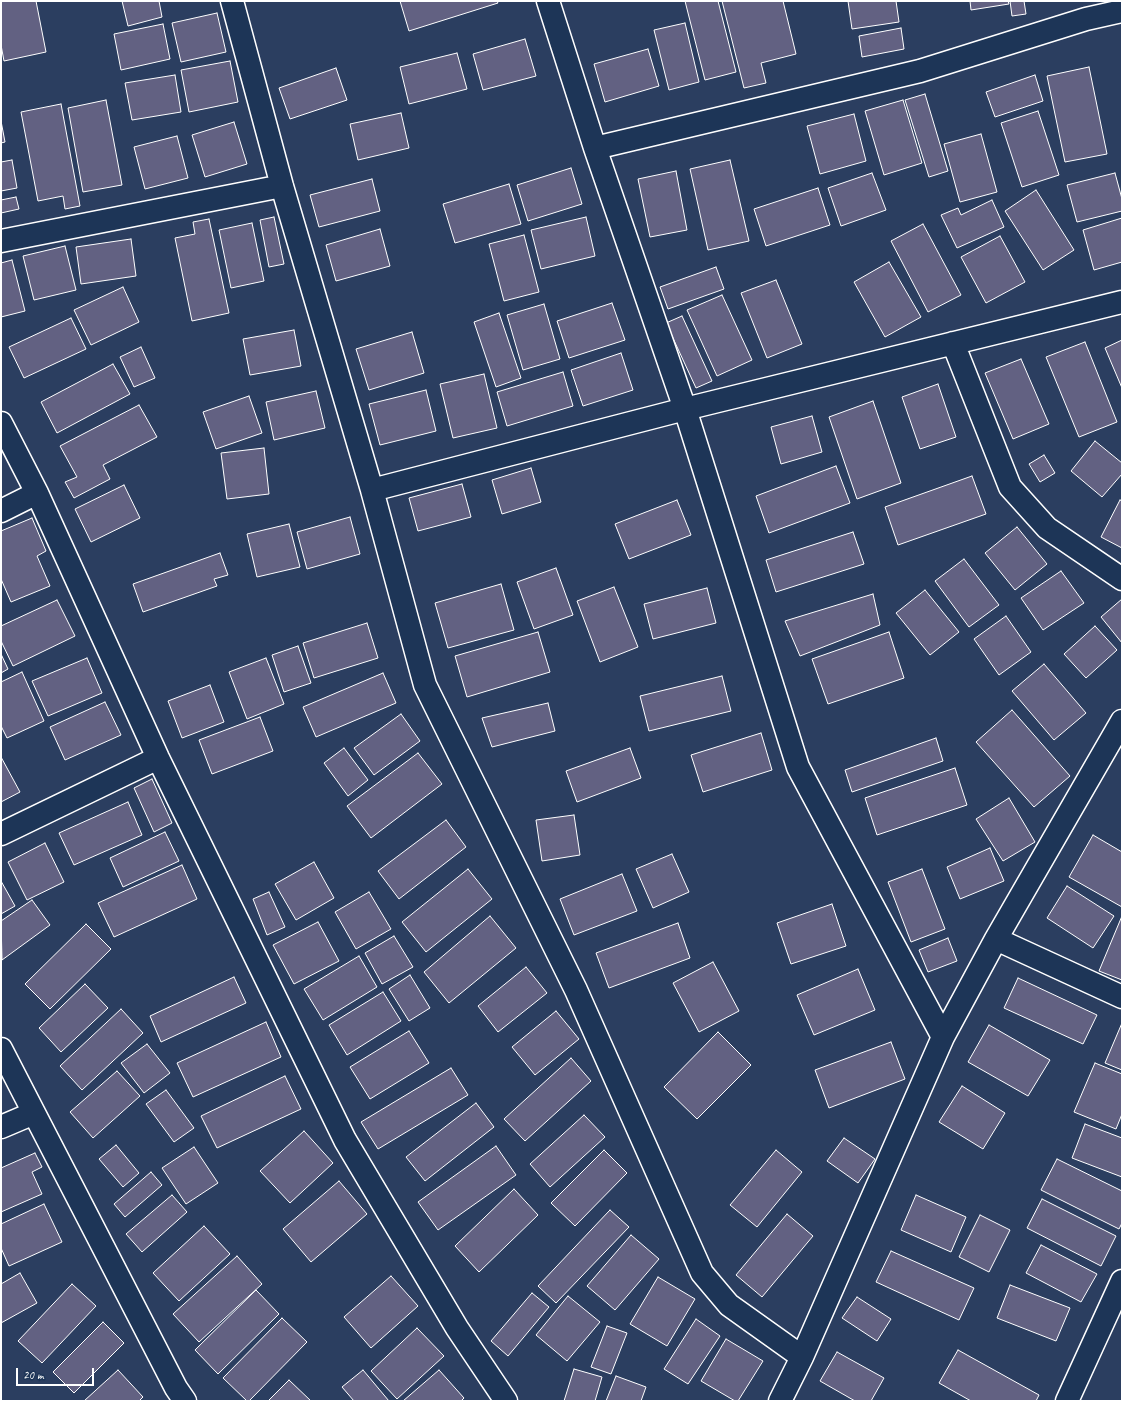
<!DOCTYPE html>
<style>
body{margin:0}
#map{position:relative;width:1123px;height:1402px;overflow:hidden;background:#2b3e60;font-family:Caveat,sans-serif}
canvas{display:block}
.frame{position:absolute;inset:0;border:2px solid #fff;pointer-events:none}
.scale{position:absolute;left:16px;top:1368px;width:78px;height:18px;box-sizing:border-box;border:2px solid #fff;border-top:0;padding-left:5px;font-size:12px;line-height:14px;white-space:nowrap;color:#fff;-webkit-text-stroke:3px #1d3557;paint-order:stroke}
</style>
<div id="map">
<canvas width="1123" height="1402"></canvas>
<div class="frame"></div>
<div class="scale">20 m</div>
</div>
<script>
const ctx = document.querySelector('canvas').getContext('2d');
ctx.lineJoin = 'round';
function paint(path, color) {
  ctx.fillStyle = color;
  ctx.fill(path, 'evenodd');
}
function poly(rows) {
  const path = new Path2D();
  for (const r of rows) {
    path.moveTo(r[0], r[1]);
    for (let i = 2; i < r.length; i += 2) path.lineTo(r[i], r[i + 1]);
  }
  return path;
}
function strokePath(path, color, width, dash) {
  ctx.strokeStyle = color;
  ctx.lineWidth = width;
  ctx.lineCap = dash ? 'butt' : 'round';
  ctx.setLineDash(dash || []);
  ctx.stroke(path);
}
const building = poly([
 [1,1,36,1,46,52,4,61,1,45,1,1],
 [122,1,159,1,162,17,128,26,122,1],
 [400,1,497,1,498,3,409,31,400,1],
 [685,1,718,1,736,72,705,80,685,1],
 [722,1,783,1,796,54,761,63,766,83,744,88,722,1],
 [848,1,896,1,899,22,852,29,848,1],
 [970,1,1008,1,1009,4,971,10,970,1],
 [1010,1,1024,1,1026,14,1012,16,1010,1],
 [217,13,226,52,181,62,172,23,217,13],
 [685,23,699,82,669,90,654,30,685,23],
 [163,24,170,59,121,70,114,34,163,24],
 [901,28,904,49,862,57,859,36,901,28],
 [525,39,536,76,483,90,473,54,525,39],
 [648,49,659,86,605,102,594,64,648,49],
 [457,53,467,89,409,104,400,67,457,53],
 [230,61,238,102,189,112,181,70,230,61],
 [1089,67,1107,154,1065,162,1047,76,1089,67],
 [336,68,347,100,290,119,279,88,336,68],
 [175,75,181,112,132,120,125,83,175,75],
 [1035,75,1043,101,995,117,986,92,1035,75],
 [925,94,948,171,929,177,905,100,925,94],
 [106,100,122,185,83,192,68,108,106,100],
 [903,100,922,163,884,175,865,111,903,100],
 [61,104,80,206,65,209,63,196,38,201,21,112,61,104],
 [1038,111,1059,175,1022,187,1001,123,1038,111],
 [401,113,409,148,358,160,350,124,401,113],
 [854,114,866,161,820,174,807,126,854,114],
 [1,121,5,142,1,143,1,121],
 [234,122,247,164,205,177,192,135,234,122],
 [981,134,997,192,960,202,944,144,981,134],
 [177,136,188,178,145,189,134,147,177,136],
 [12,160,17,188,1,191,1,162,12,160],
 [730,160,749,241,708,250,690,169,730,160],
 [571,168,582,204,528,221,517,185,571,168],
 [676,171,687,230,650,237,638,179,676,171],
 [872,173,886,210,841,226,828,188,872,173],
 [1115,173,1122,199,1122,211,1077,222,1067,185,1115,173],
 [372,179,380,211,319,227,310,195,372,179],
 [509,184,521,224,455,243,443,204,509,184],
 [818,188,830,225,766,246,754,209,818,188],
 [1036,190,1074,250,1043,270,1005,211,1036,190],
 [16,197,19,209,1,213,1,200,16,197],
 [992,200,1004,227,957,248,941,215,958,208,961,215,992,200],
 [274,217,284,264,269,267,260,220,274,217],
 [586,217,595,256,541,269,531,230,586,217],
 [1122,218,1122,262,1094,270,1083,230,1122,218],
 [209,219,229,313,192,321,175,238,195,234,193,222,209,219],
 [252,223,264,281,231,288,219,230,252,223],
 [923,224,961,295,928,312,891,241,923,224],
 [380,229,390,266,336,281,326,245,380,229],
 [524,235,539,292,504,301,489,244,524,235],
 [1000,236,1025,282,986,303,961,257,1000,236],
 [131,239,136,276,81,284,76,247,131,239],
 [65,246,76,290,34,300,23,256,65,246],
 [12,260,25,311,1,317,1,263,12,260],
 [889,262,921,317,885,337,854,282,889,262],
 [716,267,724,289,668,309,660,287,716,267],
 [776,280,802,344,767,358,741,293,776,280],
 [123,287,139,322,91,345,74,310,123,287],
 [722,295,752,360,717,376,687,310,722,295],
 [612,303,625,340,569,358,557,321,612,303],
 [544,304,560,359,523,370,507,315,544,304],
 [499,313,521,378,496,387,474,322,499,313],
 [682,316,712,381,696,388,666,323,682,316],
 [71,318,86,349,24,378,9,347,71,318],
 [294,330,301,366,250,375,243,339,294,330],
 [412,332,424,373,369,390,356,349,412,332],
 [1122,340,1122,388,1105,348,1122,340],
 [1085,342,1117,422,1079,437,1046,357,1085,342],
 [141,347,155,378,134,387,120,357,141,347],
 [621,353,633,390,583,406,571,370,621,353],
 [1021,359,1049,424,1013,439,985,373,1021,359],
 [113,364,130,394,57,433,41,402,113,364],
 [563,372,573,406,507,426,497,392,563,372],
 [484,374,497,428,453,438,440,384,484,374],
 [938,384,956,437,920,449,902,397,938,384],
 [426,390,436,431,380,445,369,404,426,390],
 [316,391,325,428,274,440,266,402,316,391],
 [249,396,262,433,216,449,203,412,249,396],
 [873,401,901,483,857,499,829,417,873,401],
 [139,405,157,437,103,465,110,479,74,498,65,482,77,477,60,446,139,405],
 [812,416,822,452,781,464,771,427,812,416],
 [1095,441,1122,463,1122,474,1102,497,1071,471,1095,441],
 [264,448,269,494,227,499,221,453,264,448],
 [1044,455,1055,473,1040,482,1029,464,1044,455],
 [836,466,850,503,769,533,756,496,836,466],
 [531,468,541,502,502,514,492,480,531,468],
 [972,476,986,514,898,545,885,507,972,476],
 [462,484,471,517,418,531,409,498,462,484],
 [124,485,140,518,91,542,75,509,124,485],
 [677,500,691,535,629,559,615,524,677,500],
 [1120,500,1122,501,1122,548,1101,537,1120,500],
 [350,517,360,554,307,569,297,532,350,517],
 [32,518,46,551,37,556,50,586,11,602,1,579,1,531,32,518],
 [289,524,300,567,257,577,247,534,289,524],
 [1017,527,1047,564,1015,590,985,553,1017,527],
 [853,532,864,564,776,592,766,560,853,532],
 [220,553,228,575,214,579,217,586,143,612,133,584,220,553],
 [964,559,999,605,969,627,935,581,964,559],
 [556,568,573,615,534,629,517,582,556,568],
 [1061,571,1084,603,1043,630,1021,598,1061,571],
 [501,584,514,630,448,648,435,603,501,584],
 [614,587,638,647,600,662,577,601,614,587],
 [707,588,716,623,653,639,644,604,707,588],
 [925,590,959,632,930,655,896,613,925,590],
 [873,594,880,625,800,656,785,621,873,594],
 [1122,599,1122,643,1101,617,1122,599],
 [57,600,75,636,13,666,1,641,1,626,57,600],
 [1006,616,1031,652,999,675,974,639,1006,616],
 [367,623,378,658,314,678,303,643,367,623],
 [1095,626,1117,650,1086,678,1064,654,1095,626],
 [538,632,550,672,467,697,455,656,538,632],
 [889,632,904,678,828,704,812,659,889,632],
 [298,646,311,683,284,692,272,655,298,646],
 [1,654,8,669,1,673,1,654],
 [87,658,102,693,48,716,32,681,87,658],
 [266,658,284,704,247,719,229,672,266,658],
 [1044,664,1086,713,1054,740,1012,691,1044,664],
 [22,672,44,721,7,738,1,726,1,682,22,672],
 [383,673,396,703,316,737,303,707,383,673],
 [722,676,731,711,649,731,640,696,722,676],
 [210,685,224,722,182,738,168,701,210,685],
 [105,702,121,735,65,760,50,727,105,702],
 [548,703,555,731,492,747,482,718,548,703],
 [1012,710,1070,776,1034,807,976,742,1012,710],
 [401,714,420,741,374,775,354,748,401,714],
 [260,717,273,751,212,774,199,740,260,717],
 [761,733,772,770,703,792,691,755,761,733],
 [936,738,943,761,852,792,845,770,936,738],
 [344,748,368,780,348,796,324,763,344,748],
 [630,748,641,778,577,802,566,771,630,748],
 [418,753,442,784,371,838,347,806,418,753],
 [1,757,20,792,1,802,1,757],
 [955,768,967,805,877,835,865,798,955,768],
 [152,779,172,823,154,832,134,788,152,779],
 [1009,798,1035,842,1003,861,976,819,1009,798],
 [128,802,142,835,74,865,59,833,128,802],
 [574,815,580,855,542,861,536,820,574,815],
 [446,820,466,847,399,899,378,871,446,820],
 [165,832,179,861,123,887,110,858,165,832],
 [1093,835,1122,852,1122,907,1069,877,1093,835],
 [45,843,64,882,27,900,8,862,45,843],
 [990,848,1004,881,960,899,947,867,990,848],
 [672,854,689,892,653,908,636,869,672,854],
 [314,862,334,898,296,920,275,884,314,862],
 [182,865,197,899,114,937,98,903,182,865],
 [468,869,492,899,426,952,402,922,468,869],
 [922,869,945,929,911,942,888,882,922,869],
 [622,874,637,911,574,935,560,899,622,874],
 [1,881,15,906,1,914,1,881],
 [1067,886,1114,916,1093,948,1047,918,1067,886],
 [269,892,285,927,267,935,253,899,269,892],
 [369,892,391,929,356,949,335,912,369,892],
 [32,900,50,925,2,960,1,921,32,900],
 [832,904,846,946,791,964,777,923,832,904],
 [490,916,516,948,449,1003,424,972,490,916],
 [1122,916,1122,980,1099,971,1122,916],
 [318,922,339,961,294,984,273,945,318,922],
 [678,923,690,958,609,988,596,953,678,923],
 [86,924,111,949,50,1009,25,984,86,924],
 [394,936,413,967,382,984,365,953,394,936],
 [948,938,957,961,928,972,919,950,948,938],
 [359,956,377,987,323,1020,304,989,359,956],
 [713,962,739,1011,699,1032,673,983,713,962],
 [526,967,547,993,498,1032,478,1006,526,967],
 [858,969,875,1010,814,1035,797,995,858,969],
 [410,975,430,1008,409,1021,389,989,410,975],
 [234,977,246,1003,161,1042,150,1016,234,977],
 [1018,978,1097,1015,1083,1044,1004,1008,1018,978],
 [85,984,108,1008,61,1052,39,1028,85,984],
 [383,992,401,1021,347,1055,329,1025,383,992],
 [121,1009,143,1033,82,1090,60,1066,121,1009],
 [556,1011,579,1039,535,1075,512,1047,556,1011],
 [266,1022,281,1057,193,1097,177,1063,266,1022],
 [1122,1023,1122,1070,1105,1063,1122,1023],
 [989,1025,1050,1060,1028,1096,968,1062,989,1025],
 [409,1031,429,1063,370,1099,350,1067,409,1031],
 [718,1032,751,1065,697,1119,664,1087,718,1032],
 [891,1042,905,1079,829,1108,815,1070,891,1042],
 [147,1044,170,1073,144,1093,121,1063,147,1044],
 [571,1058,591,1081,525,1141,504,1119,571,1058],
 [1095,1063,1122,1074,1122,1114,1116,1129,1074,1112,1095,1063],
 [451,1068,468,1095,378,1149,361,1122,451,1068],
 [117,1071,140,1096,93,1138,70,1112,117,1071],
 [285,1076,301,1109,217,1148,201,1116,285,1076],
 [962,1086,1005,1113,983,1149,939,1122,962,1086],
 [166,1090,194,1128,174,1142,146,1104,166,1090],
 [476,1103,494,1127,425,1181,406,1157,476,1103],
 [584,1115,605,1137,550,1187,530,1164,584,1115],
 [1085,1124,1122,1138,1122,1177,1072,1158,1085,1124],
 [304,1131,333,1163,290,1203,260,1171,304,1131],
 [844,1138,875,1159,858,1183,827,1161,844,1138],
 [116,1145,139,1173,123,1187,99,1159,116,1145],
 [496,1146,516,1175,438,1230,418,1202,496,1146],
 [194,1147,218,1183,186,1204,162,1168,194,1147],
 [604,1150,627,1173,575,1226,551,1203,604,1150],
 [776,1150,802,1172,757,1227,730,1205,776,1150],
 [35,1153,42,1167,32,1172,42,1194,1,1212,1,1168,35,1153],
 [1057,1159,1122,1191,1122,1223,1119,1229,1041,1190,1057,1159],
 [151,1172,162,1185,125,1217,114,1204,151,1172],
 [339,1181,367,1214,311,1262,283,1229,339,1181],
 [514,1189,538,1215,479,1272,455,1246,514,1189],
 [172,1195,187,1212,142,1252,126,1234,172,1195],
 [916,1195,966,1217,951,1252,901,1230,916,1195],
 [1042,1199,1116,1236,1101,1266,1027,1228,1042,1199],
 [44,1204,62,1242,9,1266,1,1248,1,1224,44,1204],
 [610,1210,629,1227,556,1303,538,1286,610,1210],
 [787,1214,813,1236,762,1297,736,1275,787,1214],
 [980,1215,1010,1230,989,1272,959,1257,980,1215],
 [204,1226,230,1254,179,1301,153,1273,204,1226],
 [631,1235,659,1259,615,1310,587,1286,631,1235],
 [1041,1245,1097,1274,1081,1302,1026,1273,1041,1245],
 [891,1251,974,1288,959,1320,876,1282,891,1251],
 [237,1256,262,1284,199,1342,173,1314,237,1256],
 [20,1273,37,1303,1,1323,1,1284,20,1273],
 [391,1276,418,1306,371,1348,344,1317,391,1276],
 [658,1277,695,1299,667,1346,630,1324,658,1277],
 [72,1284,96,1306,42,1363,18,1341,72,1284],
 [1010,1285,1070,1308,1056,1341,997,1318,1010,1285],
 [256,1290,279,1314,218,1374,195,1350,256,1290],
 [532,1293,549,1307,508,1356,491,1341,532,1293],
 [568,1296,600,1322,567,1361,536,1335,568,1296],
 [857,1297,891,1319,877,1341,842,1318,857,1297],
 [282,1318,307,1342,249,1401,247,1401,223,1378,282,1318],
 [696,1319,720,1336,688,1384,664,1369,696,1319],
 [103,1322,124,1343,74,1393,53,1372,103,1322],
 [607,1326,627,1333,611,1374,591,1367,607,1326],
 [417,1328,444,1356,397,1399,371,1371,417,1328],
 [726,1339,763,1361,738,1401,735,1401,701,1381,726,1339],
 [958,1350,1039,1395,1036,1401,971,1401,939,1383,958,1350],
 [837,1352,884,1378,871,1401,855,1401,820,1381,837,1352],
 [574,1369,602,1377,595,1401,564,1401,574,1369],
 [118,1370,143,1397,139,1401,84,1401,118,1370],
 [363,1370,389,1401,354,1401,342,1387,363,1370],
 [439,1370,464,1398,461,1401,403,1401,439,1370],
 [616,1376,646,1387,641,1401,606,1401,616,1376],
 [289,1380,311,1401,268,1401,289,1380]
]);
paint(building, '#626182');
strokePath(building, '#fff', 1);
const minor = poly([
 [232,1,282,186,372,490,425,685,576,990,702,1273,729,1305,802,1357],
 [548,1,595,148,685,409,798,767,943,1037],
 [595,148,920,71,1086,19,1122,11],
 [1,241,282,186],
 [953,343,1010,487,1047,528,1122,579],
 [1,423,37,493,158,758,345,1140,457,1328,506,1401],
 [372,490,685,409,1122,302],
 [1,511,37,493],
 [1,834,158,758],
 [996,939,1122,997],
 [1,1049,176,1388,185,1401],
 [1,1127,34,1113],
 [780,1401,802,1357,943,1037,996,939,1122,721],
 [1067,1401,1122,1281]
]);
strokePath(minor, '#fff', 25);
strokePath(minor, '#1d3557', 22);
</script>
